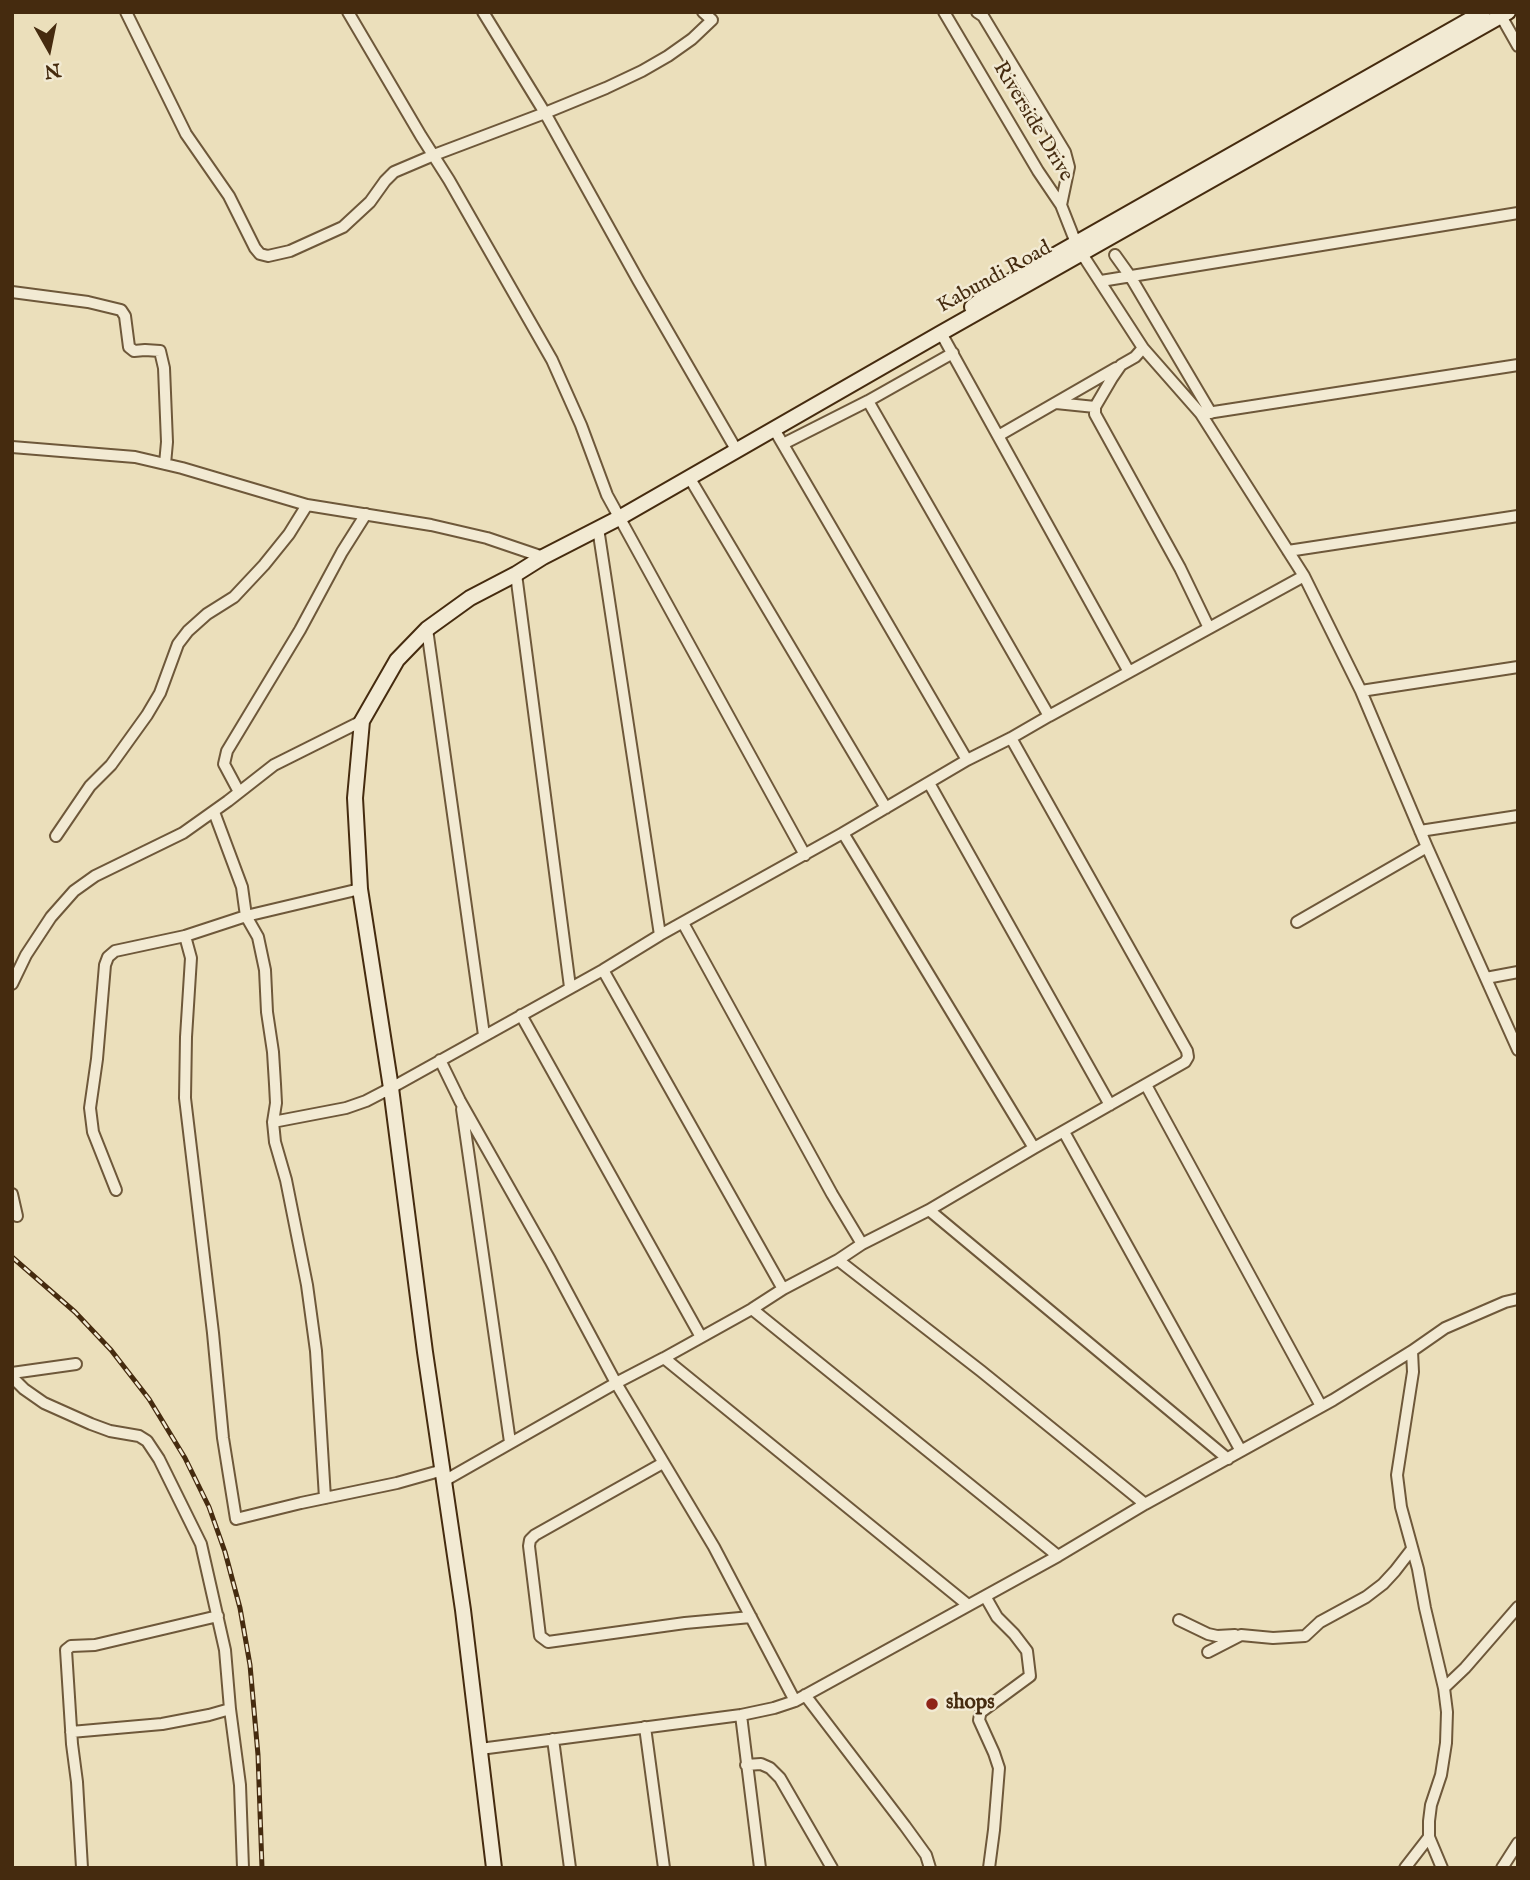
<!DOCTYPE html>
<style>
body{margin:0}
#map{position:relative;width:1530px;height:1880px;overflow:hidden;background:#ebdfbb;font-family:"IM FELL English",serif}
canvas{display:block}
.frame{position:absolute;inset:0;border:14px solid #452b0f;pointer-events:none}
.north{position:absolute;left:14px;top:14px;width:70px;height:70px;-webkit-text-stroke:5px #f2ead3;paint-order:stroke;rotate:171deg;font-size:19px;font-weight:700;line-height:28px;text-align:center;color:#452b0f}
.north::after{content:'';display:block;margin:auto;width:24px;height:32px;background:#452b0f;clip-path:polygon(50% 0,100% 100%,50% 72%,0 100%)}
</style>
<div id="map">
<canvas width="1530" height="1880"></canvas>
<div class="frame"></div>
<div class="north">N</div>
</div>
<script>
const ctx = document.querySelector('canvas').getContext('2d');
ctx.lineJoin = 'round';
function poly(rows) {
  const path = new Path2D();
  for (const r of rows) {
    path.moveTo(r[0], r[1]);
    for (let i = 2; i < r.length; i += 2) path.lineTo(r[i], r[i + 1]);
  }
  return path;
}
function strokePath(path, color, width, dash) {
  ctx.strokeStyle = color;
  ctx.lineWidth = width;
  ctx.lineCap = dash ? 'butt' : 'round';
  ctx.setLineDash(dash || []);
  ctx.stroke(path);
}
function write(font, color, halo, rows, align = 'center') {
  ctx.font = font + ' "IM FELL English",serif';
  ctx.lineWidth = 5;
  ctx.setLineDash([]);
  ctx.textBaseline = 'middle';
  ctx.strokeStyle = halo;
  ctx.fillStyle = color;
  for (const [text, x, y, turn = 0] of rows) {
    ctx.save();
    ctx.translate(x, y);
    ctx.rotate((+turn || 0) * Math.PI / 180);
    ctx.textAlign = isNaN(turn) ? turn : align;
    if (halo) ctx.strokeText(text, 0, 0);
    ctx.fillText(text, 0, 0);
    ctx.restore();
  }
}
const street = poly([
 [126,12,186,134,229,196,255,248,260,254,268,256,290,251,343,227,370,202,385,181,394,172,434,155,545,113,606,88,642,71,668,56,692,39,712,20,703,12],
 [348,12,421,136,449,180,552,360,581,425,607,495,805,855],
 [483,12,545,113,638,280,737,451],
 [944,12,1038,171,1061,205,1076,243,1082,254,1143,348,1201,414,1304,576,1361,691,1427,847,1518,1050],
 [977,12,983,16,1065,152,1069,167,1061,205],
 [1501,16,1518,46],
 [1115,255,1130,276,1211,413],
 [1101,281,1518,213],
 [12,292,88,302,121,310,125,316,129,347,134,351,145,350,160,351,164,368,167,442,165,464],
 [941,333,1129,672],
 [1143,348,1135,357,1121,365,1112,378,1095,407,1095,414,1180,568,1209,628],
 [868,401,1049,716],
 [1056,403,1095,407],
 [1201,414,1518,365],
 [774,429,967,760],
 [998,436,1116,368],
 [783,444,868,401,953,353],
 [12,447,135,457,182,468,307,505,431,525,487,538,543,557],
 [689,477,886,808],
 [598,528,660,935],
 [1288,551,1518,516],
 [516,574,570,987],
 [427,629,484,1035],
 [1361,691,1518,667],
 [929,783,1110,1105],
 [239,792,224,764,227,751,300,630,342,552,366,514],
 [214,812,242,887,246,916,360,889],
 [1420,831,1518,816],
 [843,833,1034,1148],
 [56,836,90,786,111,765,147,715,160,693,178,644,188,631,207,614,234,597,264,565,289,534,307,505],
 [1297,922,1427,847],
 [683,923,832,1194,862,1244],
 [185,936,191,958,186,1037,185,1098,213,1333,223,1438,236,1519,301,1503,397,1483,443,1470],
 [603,970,783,1289],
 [1486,978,1518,972],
 [12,984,26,955,51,917,74,891,95,876,183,833,228,801,274,765,362,721],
 [521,1015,701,1337],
 [440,1060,460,1101,550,1260,616,1383,714,1547,795,1701],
 [1146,1085,1321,1406],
 [462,1109,510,1442],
 [273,1122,346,1108,366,1101,391,1088,603,970,660,935,843,833,967,760,1011,738,1049,716,1304,576],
 [1064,1132,1241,1451],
 [116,1190,93,1132,90,1108,97,1059,105,965,108,957,115,951,185,936,246,916,258,937,265,970,267,1012,273,1052,275,1084,276,1103,273,1122,275,1142,286,1180,307,1285,316,1351,325,1498],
 [12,1194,17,1216],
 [929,1210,1228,1459],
 [838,1260,981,1371,1145,1504],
 [752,1309,1058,1556],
 [1412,1351,1413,1372,1397,1475,1401,1507,1418,1569,1425,1608,1444,1688,1447,1712,1446,1743,1441,1775,1431,1805,1429,1821,1429,1837,1442,1868],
 [664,1358,968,1605],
 [12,1373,76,1364],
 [12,1377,24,1389,44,1403,91,1424,110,1431,139,1436,147,1441,159,1459,201,1544,225,1650,230,1709,209,1715,162,1724,71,1732],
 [663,1463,535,1535,530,1540,529,1546,540,1636,548,1642,685,1623,751,1617],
 [444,1481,616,1383,664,1358,752,1309,783,1289,838,1260,862,1244,929,1210,1034,1148,1185,1062,1188,1057,1187,1051,1011,738],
 [985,1596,997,1617,1014,1634,1027,1651,1030,1676,981,1712,980,1715,979,1720,994,1753,999,1768,994,1830,989,1868],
 [1179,1620,1208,1634,1217,1636,1235,1635],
 [1208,1652,1241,1635,1273,1638,1305,1636,1320,1622,1366,1597,1383,1584,1395,1571,1412,1549],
 [1444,1688,1465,1668,1518,1607],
 [805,1695,905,1826,926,1855,930,1868],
 [230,1709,240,1785,243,1868],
 [741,1715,760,1868],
 [645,1727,664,1868],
 [553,1739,570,1868],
 [480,1749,741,1715,774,1708,795,1701,1058,1556,1145,1504,1333,1400,1412,1351,1445,1328,1505,1302,1518,1299],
 [746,1765,761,1764,770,1768,780,1778,832,1868],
 [82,1868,77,1782,72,1744,66,1650,71,1646,95,1645,218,1616],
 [1405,1868,1429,1837],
 [1502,1868,1518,1843]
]);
const secondary = poly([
 [972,307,987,295,1041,263,1483,12],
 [494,1868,463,1610,425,1352,391,1088,360,889,355,798,362,721,397,660,427,629,470,598,516,574,543,557,619,518,941,333,1508,12]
]);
strokePath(street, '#6e583a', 14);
strokePath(secondary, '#452b0f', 18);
strokePath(street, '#f2ead3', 10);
strokePath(secondary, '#f2ead3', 14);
const rail = poly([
 [12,1257,75,1312,111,1350,149,1399,185,1458,209,1507,225,1552,240,1608,250,1665,258,1755,262,1868]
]);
strokePath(rail, '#452b0f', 5);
strokePath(rail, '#f2ead3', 2.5, [8]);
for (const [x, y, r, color] of [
 [932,1704,7,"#8f2418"]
]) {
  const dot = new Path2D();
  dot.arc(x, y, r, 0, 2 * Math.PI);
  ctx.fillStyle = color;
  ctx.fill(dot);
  strokePath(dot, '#f2ead3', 2.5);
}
write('21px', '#452b0f', '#f2ead3', [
 ["Riverside Drive",1032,122,59],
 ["Kabundi Road",995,278,-29]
]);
write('bold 21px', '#452b0f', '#f2ead3', [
 ["shops",946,1704]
], 'left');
</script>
